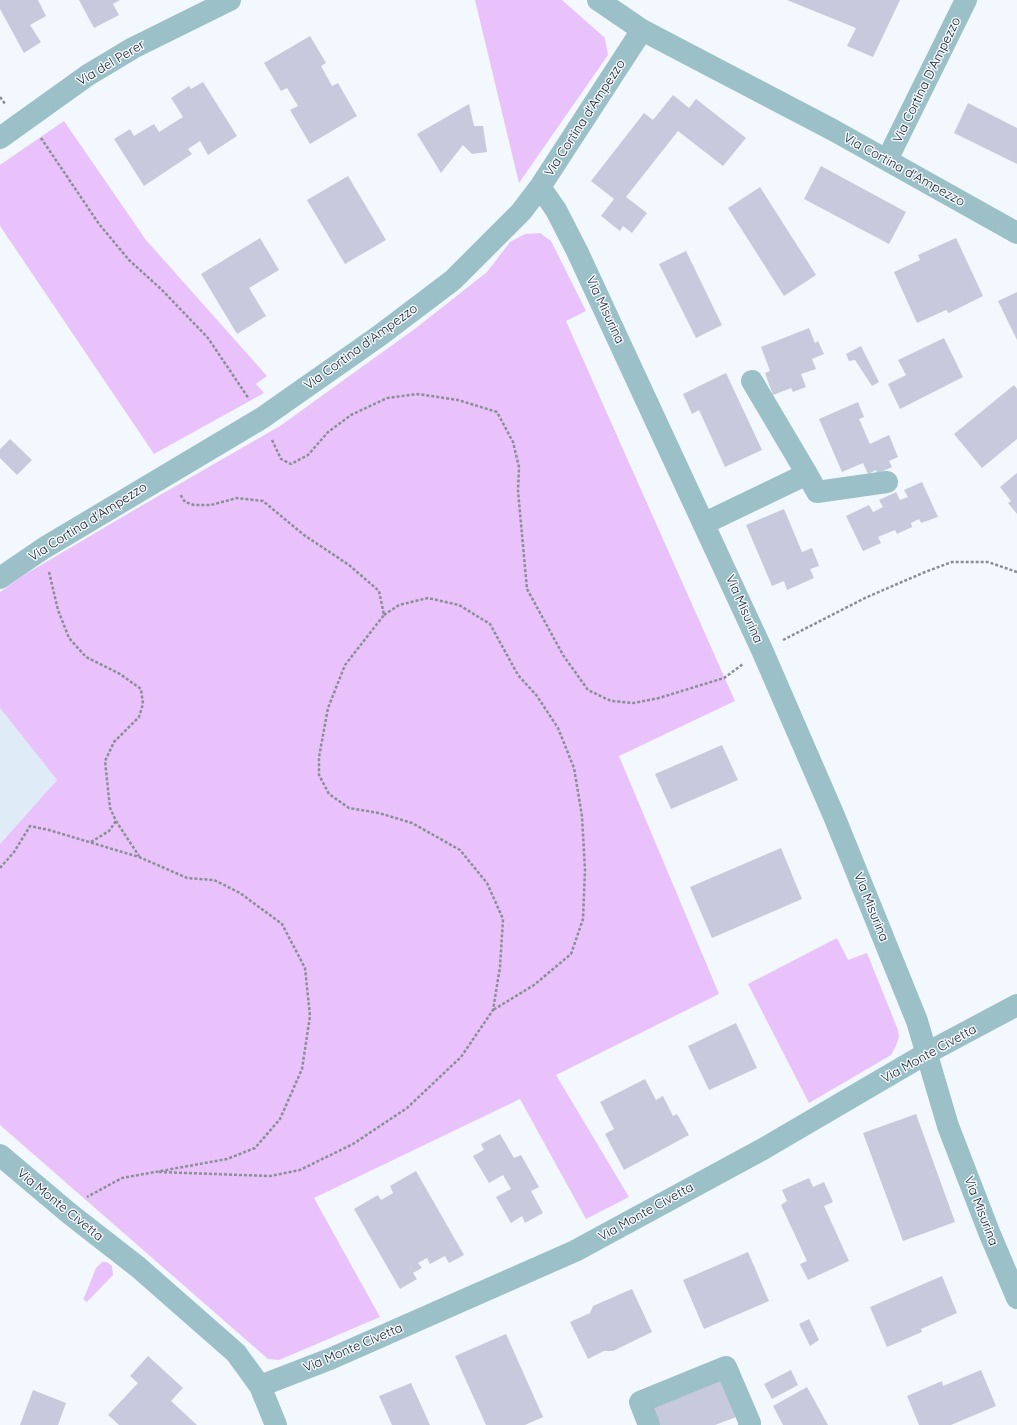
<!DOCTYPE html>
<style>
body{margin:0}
canvas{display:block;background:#f2f8fe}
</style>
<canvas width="1017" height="1425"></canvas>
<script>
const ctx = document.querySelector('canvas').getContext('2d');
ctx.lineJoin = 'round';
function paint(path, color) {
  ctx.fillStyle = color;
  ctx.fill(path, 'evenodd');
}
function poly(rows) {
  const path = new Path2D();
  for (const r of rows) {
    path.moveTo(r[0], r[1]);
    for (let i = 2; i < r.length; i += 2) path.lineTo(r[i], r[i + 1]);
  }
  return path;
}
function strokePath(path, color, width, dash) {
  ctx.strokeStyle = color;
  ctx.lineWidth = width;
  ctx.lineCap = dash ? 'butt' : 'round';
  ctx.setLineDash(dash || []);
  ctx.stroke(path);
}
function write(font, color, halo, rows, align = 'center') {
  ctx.font = font + ' Quicksand,sans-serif';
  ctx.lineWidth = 3;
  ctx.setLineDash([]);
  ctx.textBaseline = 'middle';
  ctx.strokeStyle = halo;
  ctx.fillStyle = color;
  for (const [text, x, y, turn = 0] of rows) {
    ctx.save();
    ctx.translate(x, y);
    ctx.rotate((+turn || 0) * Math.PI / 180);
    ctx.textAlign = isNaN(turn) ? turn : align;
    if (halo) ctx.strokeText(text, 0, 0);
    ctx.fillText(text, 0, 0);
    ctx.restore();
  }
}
paint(poly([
 [0,708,57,780,0,844]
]), '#dfecf8');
paint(poly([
 [475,0,562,0,605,38,608,55,519,183],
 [64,121,146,240,267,376,256,384,264,393,154,454,0,226,0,165],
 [540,233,551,241,586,311,566,321,735,701,619,756,719,994,556,1075,629,1197,586,1219,520,1099,314,1198,380,1317,279,1360,268,1359,0,1125,0,844,57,780,0,708,0,592,24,575,141,506,280,426,416,328,487,272,510,242,525,234],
 [837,938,848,960,867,953,898,1030,899,1037,896,1046,891,1055,809,1103,748,984],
 [102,1262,107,1262,112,1266,113,1275,87,1302,83,1299,86,1293,96,1268]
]), '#e9c2fc');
paint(poly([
 [0,0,38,0,46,16,30,25,41,42,24,53,0,9],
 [79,0,120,0,113,4,119,15,94,28],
 [787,0,900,0,873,57,847,46,856,28],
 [310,36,326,63,321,66,332,86,338,83,357,116,310,144,290,110,298,106,287,88,281,91,264,63],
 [203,82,237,136,208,155,200,141,188,149,192,154,144,186,114,139,130,129,134,136,154,124,159,132,183,117,171,98,189,86,191,89],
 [673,95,689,108,696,99,746,138,723,166,678,131,626,197,647,213,632,233,623,226,620,231,601,216,614,199,591,181,644,113,653,120],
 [968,103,1017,128,1017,164,954,133],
 [469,104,474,126,483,126,487,152,472,154,463,145,441,173,417,134],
 [821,166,906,212,889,244,804,199],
 [348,176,386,240,345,264,307,200],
 [760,187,816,275,784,296,728,208],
 [260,238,279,270,249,288,266,316,237,334,201,274],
 [956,238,983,296,949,313,946,310,917,323,894,272,920,260,918,255],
 [686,251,722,325,696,338,659,264],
 [1017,292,1017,340,998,301],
 [809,328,815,343,818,341,824,354,812,359,816,369,801,374,806,387,793,392,791,388,773,395,765,373,770,371,761,347],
 [944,338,963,377,900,409,888,384,906,375,898,360],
 [861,346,879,382,872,386,855,360,849,361,846,354],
 [726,373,762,450,725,467,699,410,692,414,683,394],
 [1014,385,1017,389,1017,439,982,468,954,434],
 [858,402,864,417,859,419,870,444,889,435,898,457,889,461,892,467,877,474,876,470,868,474,863,463,842,472,819,419],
 [10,439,32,460,17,475,0,458,0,449],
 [1017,473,1017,514,1008,503,1011,501,1000,487],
 [922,482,938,517,921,523,919,519,911,523,912,527,897,534,895,530,878,537,881,543,863,551,846,516,869,505,873,512,883,507,879,500,896,492,900,500,908,497,904,490],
 [784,509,802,552,812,548,819,566,810,569,814,578,787,590,784,581,772,586,746,525],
 [722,745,738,780,671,809,655,774],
 [781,848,802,899,712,938,690,887],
 [736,1023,757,1068,709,1090,688,1046],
 [645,1079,656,1100,663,1096,673,1116,677,1114,689,1135,624,1170,605,1134,614,1129,600,1102],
 [916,1114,955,1222,903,1241,863,1133],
 [500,1134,514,1158,521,1155,539,1187,531,1191,543,1213,525,1223,522,1216,511,1223,496,1197,511,1189,503,1175,489,1183,473,1156,484,1150,481,1144],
 [416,1171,464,1255,449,1263,445,1256,430,1264,427,1258,418,1263,422,1268,413,1273,417,1279,400,1289,354,1209,378,1195,381,1200,393,1193,390,1186],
 [809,1178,813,1187,824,1182,833,1202,824,1206,849,1261,808,1280,800,1264,807,1261,781,1205,787,1201,782,1190],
 [748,1252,769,1301,704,1329,683,1280],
 [942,1276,957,1313,921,1329,922,1332,887,1347,870,1307],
 [632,1289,652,1332,613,1351,604,1351,588,1359,570,1322,590,1313,593,1306],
 [809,1319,819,1340,810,1346,799,1324],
 [506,1334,543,1417,525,1425,486,1425,455,1356],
 [148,1356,183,1388,171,1401,197,1425,119,1425,108,1415,138,1383,130,1376],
 [791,1370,798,1385,772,1399,764,1384],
 [981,1370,996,1406,951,1425,919,1425,907,1396,942,1381,943,1386],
 [724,1375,739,1416,715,1425,660,1425,651,1403],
 [411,1383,430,1425,392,1425,379,1396],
 [807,1387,828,1425,783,1425,773,1406],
 [33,1390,66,1403,58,1425,20,1425]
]), '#c7cadc');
strokePath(poly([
 [0,97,6,105],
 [41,138,99,224,129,260,162,290,208,338,249,399],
 [272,440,281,459,291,464,308,455,328,432,351,415,387,398,418,394,458,400,497,412,513,442,519,467,518,491,527,589,563,655,588,690,611,701,634,703,659,698,724,678,743,664],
 [49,572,58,610,69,638,86,657,120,674,141,689,143,704,139,717,114,742,105,761,110,808,116,821,139,856],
 [384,615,399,605,428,598,459,605,490,624,518,675,537,696,558,728,574,768,582,816,585,870,583,919,571,954,534,985,493,1010],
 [783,640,865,598,925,572,952,562,988,562,1017,572],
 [91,842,109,831,116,821],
 [0,868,14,852,30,826,49,830,139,857,187,878,214,880,240,893,282,924,305,968,310,1016,302,1069,280,1119,255,1148,227,1159,122,1178,87,1197],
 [159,1172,270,1176,300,1170,353,1144,407,1108,461,1057,493,1010,500,967,503,919,487,883,460,850,412,823,379,813,349,808,329,794,319,775,319,757,328,708,345,665,384,615,379,591,349,565,304,535,263,501,237,498,211,505,194,505,185,502,180,494]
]), '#898f95', 2.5, [3, 2]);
strokePath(poly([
 [598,0,642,30,833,130,1017,233],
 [0,138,88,75,133,48,230,0],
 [887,160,966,0],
 [540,187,556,210,577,251,762,650,834,816,917,1021,948,1126,989,1232,1017,1298],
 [752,381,807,474],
 [705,523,807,474,817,492,887,482],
 [0,578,44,548,262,418,379,336,453,280,521,212,540,187,642,30],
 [0,1155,70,1214,138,1267,236,1353,260,1386,330,1359,575,1251,763,1149,927,1053,1017,1005],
 [260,1386,276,1425],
 [649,1425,640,1402,726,1367,750,1423,749,1425]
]), '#9bc0c7', 22);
write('13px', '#161c21', '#f2f8fe', [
 ["Via del Perer",111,63,-31],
 ["Via Cortina D'Ampezzo",927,80,-64],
 ["Via Cortina d'Ampezzo",585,118,-57],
 ["Via Cortina d'Ampezzo",904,170,29],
 ["Via Misurina",605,310,65],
 ["Via Cortina d'Ampezzo",361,347,-36],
 ["Via Cortina d'Ampezzo",88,522,-32],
 ["Via Misurina",744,609,66],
 ["Via Misurina",871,907,68],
 ["Via Monte Civetta",929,1054,-29],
 ["Via Monte Civetta",60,1205,39],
 ["Via Misurina",981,1211,69],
 ["Via Monte Civetta",646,1212,-29],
 ["Via Monte Civetta",353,1348,-23]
]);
</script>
